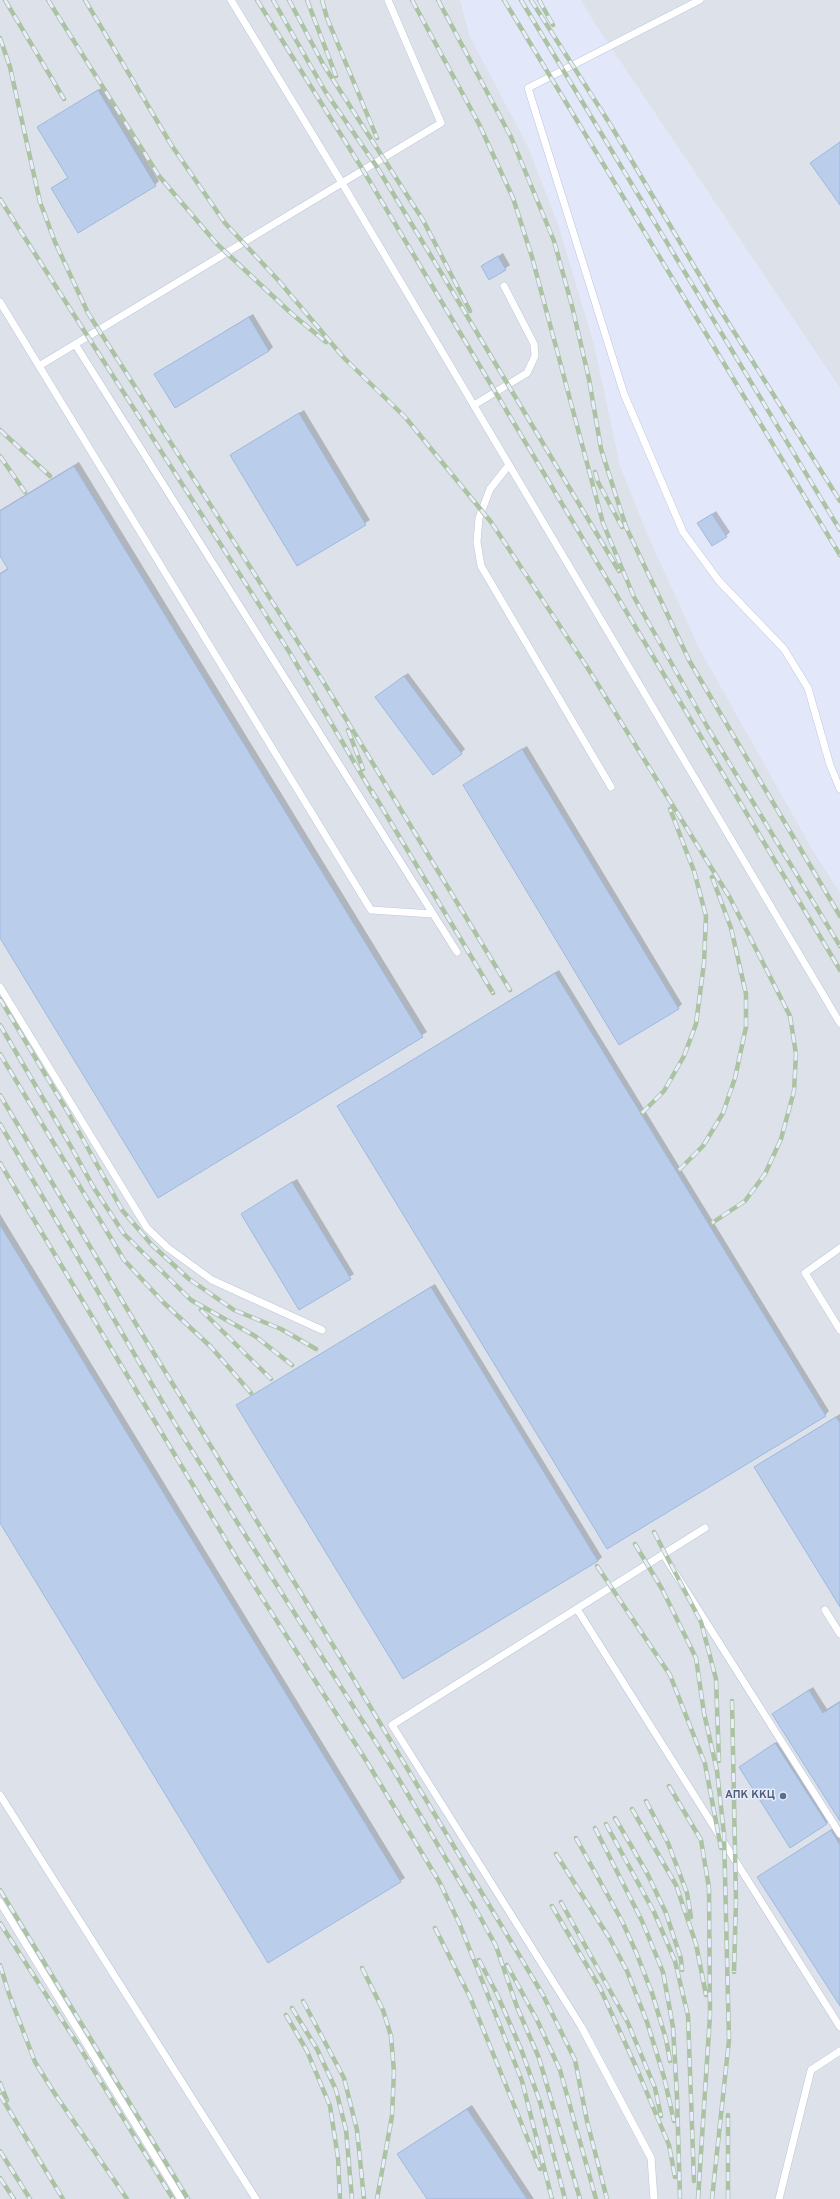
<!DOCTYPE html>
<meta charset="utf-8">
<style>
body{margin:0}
canvas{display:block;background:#e3e7fa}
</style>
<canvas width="840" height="2199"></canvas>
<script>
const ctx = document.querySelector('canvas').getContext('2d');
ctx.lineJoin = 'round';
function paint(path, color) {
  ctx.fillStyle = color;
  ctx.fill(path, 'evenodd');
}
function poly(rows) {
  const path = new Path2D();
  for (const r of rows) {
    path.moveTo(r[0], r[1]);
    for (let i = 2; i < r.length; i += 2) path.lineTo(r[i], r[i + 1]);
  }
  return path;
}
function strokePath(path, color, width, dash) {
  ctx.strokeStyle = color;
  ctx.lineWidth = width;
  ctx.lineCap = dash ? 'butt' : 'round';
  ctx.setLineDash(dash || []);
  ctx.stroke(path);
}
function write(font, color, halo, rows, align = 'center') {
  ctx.font = font + ' Overpass,sans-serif';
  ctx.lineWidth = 3;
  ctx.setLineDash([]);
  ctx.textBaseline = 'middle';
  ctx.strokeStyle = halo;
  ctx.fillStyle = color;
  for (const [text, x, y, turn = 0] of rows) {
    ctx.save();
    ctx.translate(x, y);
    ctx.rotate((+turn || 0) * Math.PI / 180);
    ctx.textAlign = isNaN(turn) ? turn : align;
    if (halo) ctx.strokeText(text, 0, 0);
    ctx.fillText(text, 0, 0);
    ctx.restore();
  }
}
paint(poly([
 [0,0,460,0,469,35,527,145,558,224,594,345,620,466,648,536,700,650,813,851,840,893,840,2199,0,2199],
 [581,0,840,0,840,388,594,22]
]), '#dde1ea');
paint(poly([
 [103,87,159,181,155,185,52,188,68,177,38,127],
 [503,253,510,265,490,279,482,267],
 [253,314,273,347,269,351,156,374],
 [304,410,370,520,297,565,231,455],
 [79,462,427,1032,159,1196,0,936,0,573,8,568,0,554,0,510],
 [716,511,730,532,726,536,699,523],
 [408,673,465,749,461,753,381,693],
 [527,746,682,1004,678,1008,464,785],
 [559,970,829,1411,825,1415,338,1106],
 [297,1179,354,1274,300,1309,242,1214],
 [0,1214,405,1878,269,1962,0,1521],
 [435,1284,602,1557,598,1561,237,1406],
 [840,1414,840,1605,755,1467],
 [813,1687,827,1709,840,1701,840,1819,773,1714],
 [780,1740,830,1820,826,1824,740,1767],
 [835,1827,840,1835,840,2004,758,1877],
 [472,2105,534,2199,428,2199,402,2151]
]), '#0003');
const building = poly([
 [98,90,156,186,78,233,51,188,68,178,37,127,98,90],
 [840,142,840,205,810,163,840,142],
 [498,256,506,270,489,280,481,266,498,256],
 [249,317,269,351,175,408,154,374,249,317],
 [299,413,366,525,297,566,230,455,299,413],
 [74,466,423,1037,158,1198,0,938,0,574,8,569,0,556,0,511,74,466],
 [712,514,727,537,712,546,697,523,712,514],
 [404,676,462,754,433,775,375,697,404,676],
 [522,749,679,1009,619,1045,463,785,522,749],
 [555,973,826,1416,607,1549,337,1106,555,973],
 [292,1182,351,1279,299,1310,241,1214,292,1182],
 [0,1225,401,1882,268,1963,0,1523,0,1225],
 [431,1287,598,1561,403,1679,236,1405,431,1287],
 [836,1417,840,1423,840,1607,754,1467,836,1417],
 [809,1690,823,1713,840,1702,840,1821,772,1714,809,1690],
 [775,1743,827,1824,790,1848,739,1767,775,1743],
 [831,1830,840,1845,840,2006,757,1877,831,1830],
 [467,2109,527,2199,427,2199,397,2154,467,2109]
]);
paint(building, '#baceeb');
strokePath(building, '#9eb9df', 1);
const service = poly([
 [231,0,342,183,840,1023],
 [700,0,528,88,624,394,683,532,719,581,784,649,808,688,830,765,840,789],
 [0,302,371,910,433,914],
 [75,344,457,952],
 [39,366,441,123,388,0],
 [474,405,527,373,535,356,534,344,504,286],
 [509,465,490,489,479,518,477,542,481,566,611,787],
 [0,987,147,1228,168,1248,212,1280,322,1330],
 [840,1248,805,1273,840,1330],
 [663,1554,840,1834],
 [577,1609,840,2027],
 [825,1610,840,1634],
 [0,1795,256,2199],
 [0,1902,181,2199],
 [654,2199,651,2158,581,2026,392,1725,705,1528],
 [779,2199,811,2070,840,2051]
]);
strokePath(service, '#bdc6db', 8);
strokePath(service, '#fff', 7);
const rail = poly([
 [5,0,64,99],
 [48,0,159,176,217,244,292,314,326,342],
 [85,0,172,146,225,223,278,280,344,358,405,417,491,522,587,667,730,898,790,1016,796,1054,794,1091,781,1139,765,1174,745,1201,712,1223],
 [257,0,363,170,840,970],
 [273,0,325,91,377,167,445,279,619,571],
 [289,0,323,64,423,220,470,311],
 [307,0,336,76],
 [322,0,327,18,377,138],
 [412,0,479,124,513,198,532,257,603,523,634,597,708,728,840,946],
 [438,0,511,137,554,241,572,306,589,379,601,449,626,527,690,662,840,916],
 [504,0,840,555],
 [521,0,840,530],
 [531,0,610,124,716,303,840,501],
 [539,0,553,25],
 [0,38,10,67,40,202,55,242,88,313,326,686,510,990],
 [0,199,290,653,374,796],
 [0,430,50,476],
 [0,456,25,492],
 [595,472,598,482,622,527],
 [348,730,363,769],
 [372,791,493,993],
 [0,999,69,1114,122,1210,152,1245,189,1279,234,1310,281,1329,316,1349],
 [0,1025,65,1136,94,1188,124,1234,191,1300,255,1336,292,1365],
 [0,1054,124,1260,164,1303,211,1347,251,1393],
 [0,1095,139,1329,350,1673,543,1995,575,2060,587,2121,607,2199],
 [642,1113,664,1091,684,1056,696,1024,704,963,706,916,694,871,670,809],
 [0,1124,174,1422,394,1771,474,1906,496,1946,517,2007,539,2058,580,2199],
 [0,1163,236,1557,367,1762,440,1883,460,1925,522,2081,552,2199],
 [679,1170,703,1146,723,1113,735,1078,746,1027,746,994,731,928,712,877],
 [201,1310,271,1379],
 [654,1532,701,1622,716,1679,719,1761],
 [635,1544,662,1589,696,1658,704,1713,717,1771,724,1834,729,2040,712,2199],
 [597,1566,670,1675,705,1764,721,1848],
 [732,1701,736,1900,734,1972],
 [669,1786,701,1840,709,1888,710,2015,698,2199],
 [646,1801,668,1843,687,1893,691,1917],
 [632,1809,676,1885,696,1944,706,1995],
 [615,1818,647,1873,666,1913,681,1959,682,1970],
 [606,1824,654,1912,675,1961,688,2016,694,2181],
 [595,1828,642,1921,663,1972,673,2027,677,2096,680,2199],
 [576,1838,622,1921,636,1952,652,1993,666,2039,670,2061],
 [556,1854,610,1939,627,1971,647,2022,664,2077,674,2121],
 [0,1890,188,2199],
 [561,1902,628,2023,655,2088,661,2116],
 [552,1906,600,1988,637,2069,669,2145,675,2177],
 [0,1923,77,2043,173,2199],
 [435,1928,470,1997,540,2169],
 [479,1960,497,1994,521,2049,540,2102,565,2199],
 [0,1965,9,1994,35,2062,55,2094,127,2199],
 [507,1965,537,2020,560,2070,596,2199],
 [362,1968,383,2010,391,2036,394,2072,392,2116,377,2199],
 [303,2001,344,2078,357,2130,364,2199],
 [292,2008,317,2049,336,2090,346,2130,352,2199],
 [286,2015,307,2051,330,2106,338,2158,340,2199],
 [0,2083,7,2100],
 [0,2095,63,2199],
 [0,2151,30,2199],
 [0,2178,14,2199],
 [728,2199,728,2115]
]);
strokePath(rail, '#abc2a3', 4.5);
strokePath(rail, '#e8ecfe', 3, [9]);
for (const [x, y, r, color] of [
 [783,1796,4,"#5c6f8a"]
]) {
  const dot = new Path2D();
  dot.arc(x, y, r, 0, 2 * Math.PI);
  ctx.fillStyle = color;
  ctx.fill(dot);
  strokePath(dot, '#e8ecfe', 1.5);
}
write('bold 11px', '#4e5e75', '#e8ecfe', [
 ["АПК ККЦ",775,1796]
], 'right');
</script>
